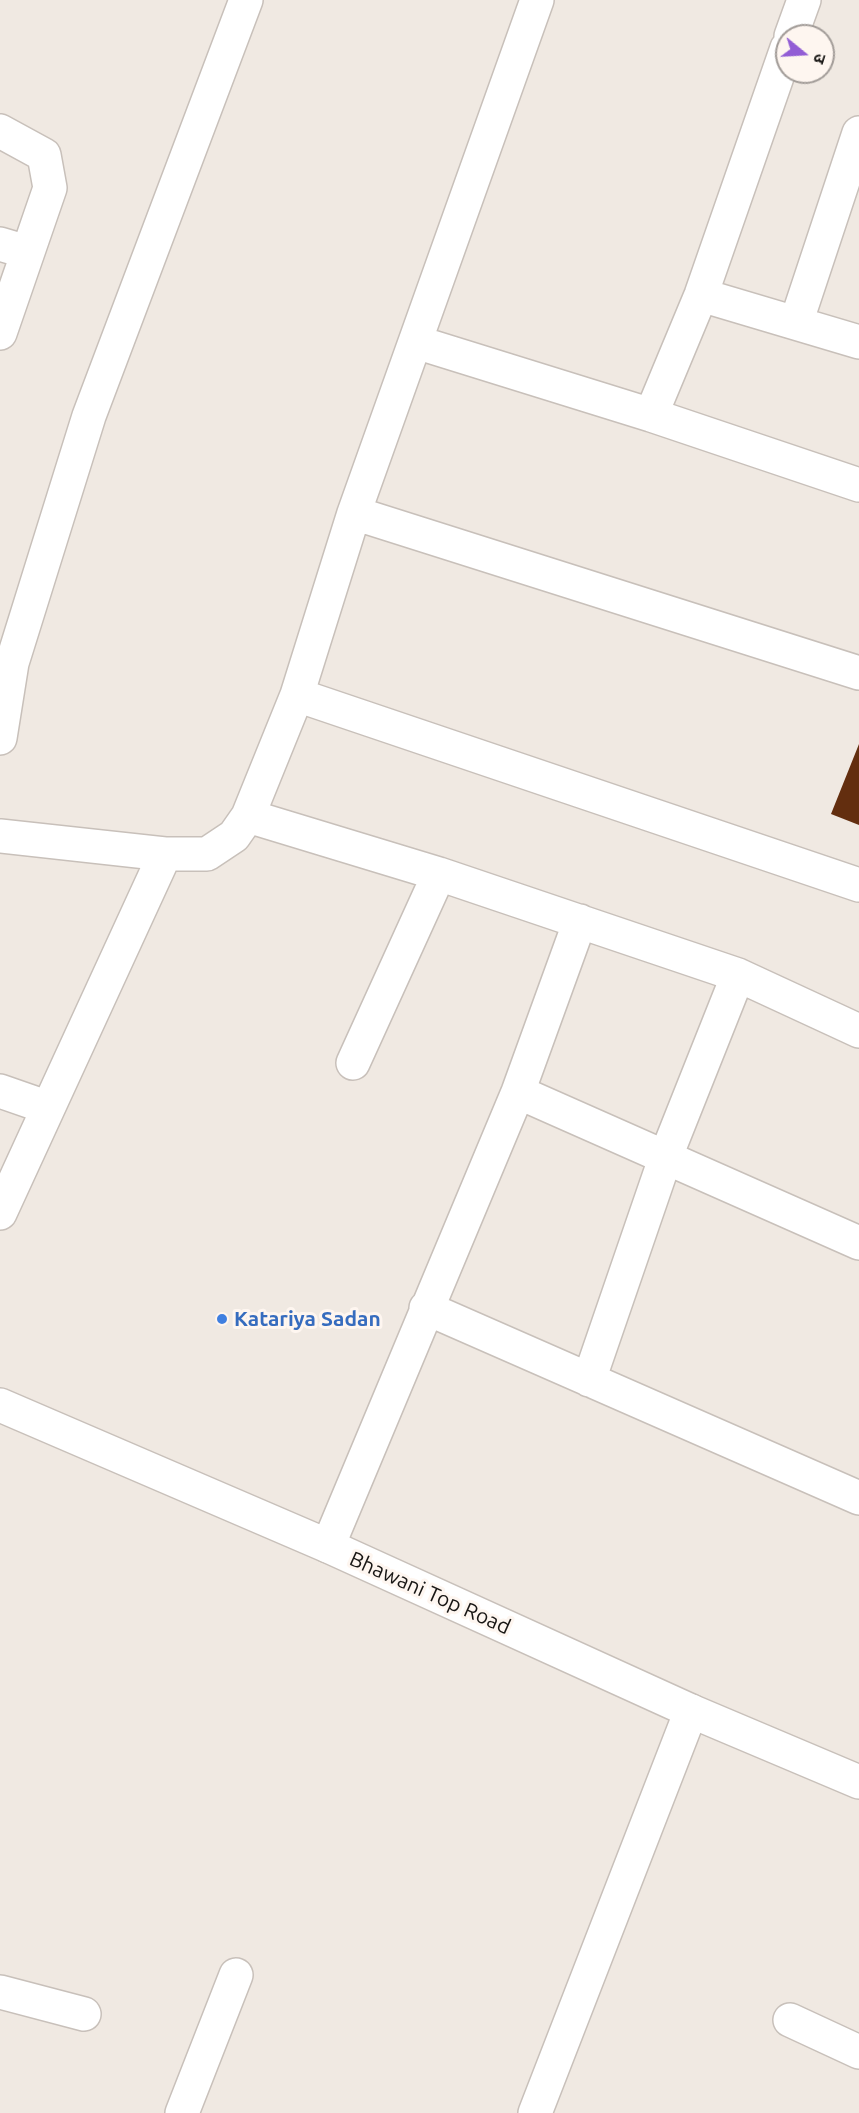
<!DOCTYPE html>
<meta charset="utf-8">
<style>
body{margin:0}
#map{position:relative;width:859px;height:2113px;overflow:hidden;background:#f0e9e2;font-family:Ubuntu,"Noto Sans Devanagari",sans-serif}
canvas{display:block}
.north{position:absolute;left:775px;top:24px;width:60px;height:60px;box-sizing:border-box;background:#fef6f0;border:2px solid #a29c98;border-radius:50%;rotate:108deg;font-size:16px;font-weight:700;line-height:24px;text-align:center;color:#181614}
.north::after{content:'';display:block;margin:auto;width:21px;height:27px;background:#925dd5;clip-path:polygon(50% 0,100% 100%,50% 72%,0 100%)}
</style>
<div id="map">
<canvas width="859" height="2113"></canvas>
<div class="north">उ</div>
</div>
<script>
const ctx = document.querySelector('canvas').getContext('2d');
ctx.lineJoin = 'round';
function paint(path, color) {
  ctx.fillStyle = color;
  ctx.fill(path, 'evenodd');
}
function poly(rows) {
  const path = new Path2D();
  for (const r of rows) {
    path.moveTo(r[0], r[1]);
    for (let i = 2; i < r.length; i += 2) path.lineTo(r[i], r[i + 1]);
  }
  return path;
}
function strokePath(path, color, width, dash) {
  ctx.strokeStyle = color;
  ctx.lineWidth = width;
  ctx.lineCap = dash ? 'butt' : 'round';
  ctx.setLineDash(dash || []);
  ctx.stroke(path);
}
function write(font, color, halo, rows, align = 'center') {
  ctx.font = font + ' Ubuntu,sans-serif';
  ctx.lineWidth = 6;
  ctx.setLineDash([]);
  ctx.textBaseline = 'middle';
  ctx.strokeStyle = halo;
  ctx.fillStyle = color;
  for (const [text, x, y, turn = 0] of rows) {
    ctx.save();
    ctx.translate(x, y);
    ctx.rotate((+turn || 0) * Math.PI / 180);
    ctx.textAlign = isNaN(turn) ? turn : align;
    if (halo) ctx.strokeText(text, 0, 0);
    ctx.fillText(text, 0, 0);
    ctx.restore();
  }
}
paint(poly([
 [859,744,859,825,831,814]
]), '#632e0f');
const minor = poly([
 [791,36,804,0],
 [0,131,44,155,50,188,0,333],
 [0,244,27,252],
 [701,295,859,342],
 [796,323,859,133],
 [416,342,651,415,859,485],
 [651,415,701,295,787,48],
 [354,513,859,673],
 [297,695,859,885],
 [0,738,12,663,89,416,246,0],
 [248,816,439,874,738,975,859,1031],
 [0,836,165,854,207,854,234,836,248,816,297,695,354,513,537,0],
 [353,1063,439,874],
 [0,1091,46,1107],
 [518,1092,859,1243],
 [0,1213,165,854],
 [426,1308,859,1498],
 [589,1380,666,1156,738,975],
 [328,1546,518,1092,580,921],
 [0,1992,84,2014],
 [790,2020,859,2052],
 [182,2113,236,1975],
 [535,2113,691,1711]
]);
const tertiary = poly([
 [0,1405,328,1546,691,1711,859,1782]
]);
strokePath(minor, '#c8c0ba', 36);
strokePath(tertiary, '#c8c0ba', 36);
strokePath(minor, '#fff', 33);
strokePath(tertiary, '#fff', 33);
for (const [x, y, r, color] of [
 [222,1319,6,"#3f7fe0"]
]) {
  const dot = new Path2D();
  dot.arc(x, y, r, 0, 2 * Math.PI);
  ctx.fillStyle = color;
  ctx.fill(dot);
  strokePath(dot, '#fef6f0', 2);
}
write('bold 21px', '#366cbe', '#fef6f0', [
 ["Katariya Sadan",234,1319]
], 'left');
write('21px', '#181614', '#fef6f0', [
 ["Bhawani Top Road",430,1593,24]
]);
</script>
